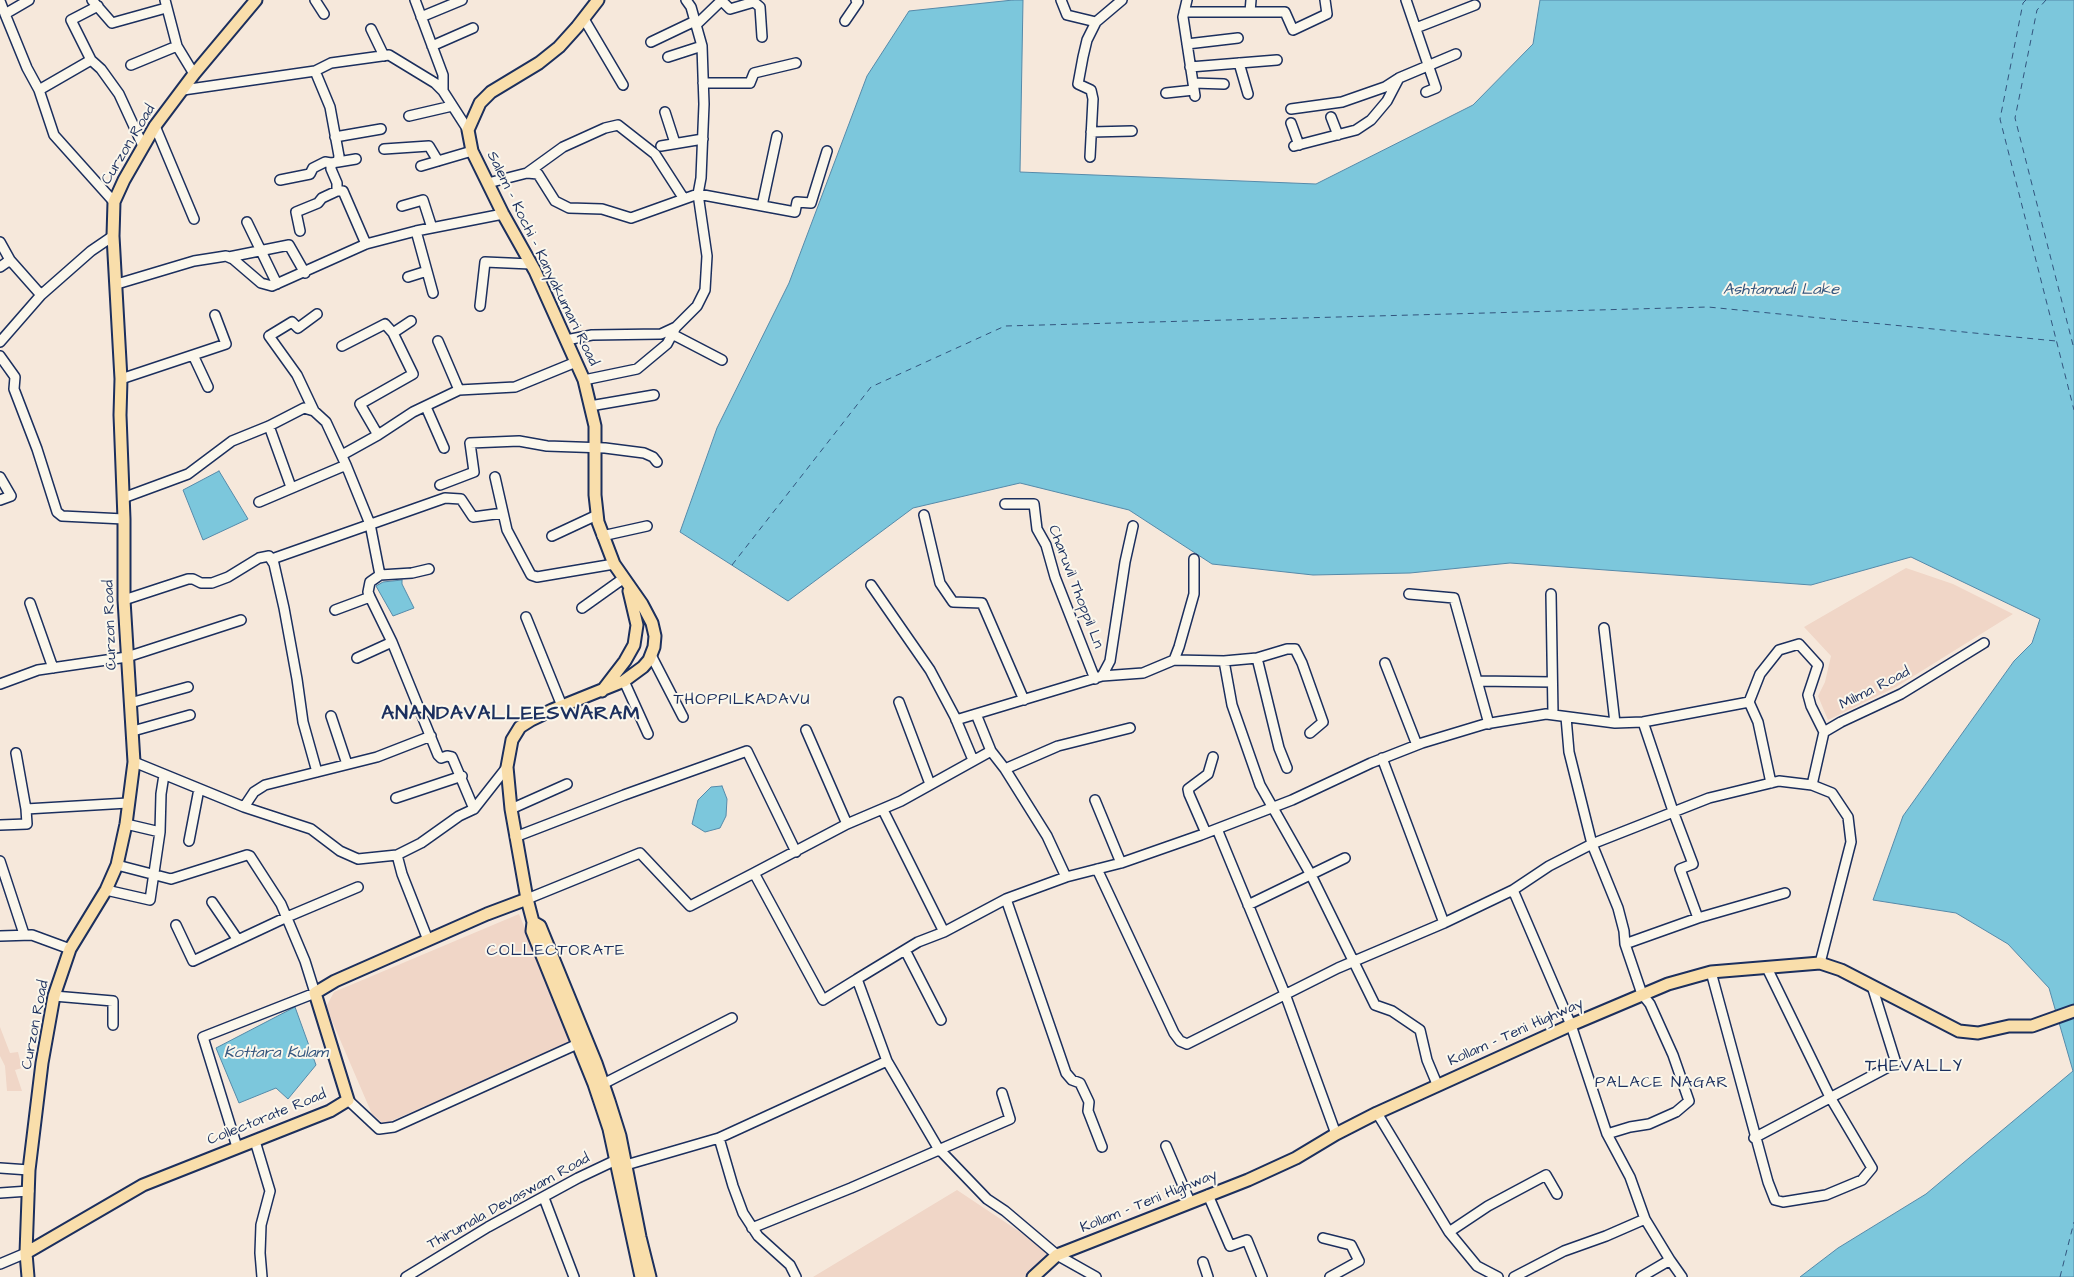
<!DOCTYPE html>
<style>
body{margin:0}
canvas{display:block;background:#f6e8db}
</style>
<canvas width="2074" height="1277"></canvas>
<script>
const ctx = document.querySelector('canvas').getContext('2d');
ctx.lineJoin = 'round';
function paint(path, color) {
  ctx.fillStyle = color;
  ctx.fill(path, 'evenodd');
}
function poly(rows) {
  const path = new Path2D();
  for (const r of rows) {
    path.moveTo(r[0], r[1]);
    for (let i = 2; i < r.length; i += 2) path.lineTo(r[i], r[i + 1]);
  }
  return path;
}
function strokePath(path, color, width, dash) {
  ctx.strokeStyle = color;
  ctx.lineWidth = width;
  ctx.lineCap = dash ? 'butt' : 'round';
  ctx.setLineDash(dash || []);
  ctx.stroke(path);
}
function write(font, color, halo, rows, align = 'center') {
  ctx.font = font + ' "Architects Daughter",sans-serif';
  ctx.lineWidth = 4;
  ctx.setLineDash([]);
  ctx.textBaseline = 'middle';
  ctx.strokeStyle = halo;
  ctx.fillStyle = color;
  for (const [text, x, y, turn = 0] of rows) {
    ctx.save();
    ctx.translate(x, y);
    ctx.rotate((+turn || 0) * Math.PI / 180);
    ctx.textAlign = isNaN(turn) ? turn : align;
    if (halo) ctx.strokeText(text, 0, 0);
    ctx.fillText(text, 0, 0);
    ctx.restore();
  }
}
paint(poly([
 [1906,568,1953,584,2013,614,1896,687,1828,720,1818,696,1825,682,1831,656,1804,627],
 [519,914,572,1043,384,1124,372,1114,326,1007,334,992],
 [0,1027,10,1053,18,1052,22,1068,15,1070,22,1091,7,1091,5,1066,0,1056],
 [957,1190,1050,1252,1024,1277,813,1277]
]), '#f0d6c7');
const water = poly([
 [1013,0,1023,0,1020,172,1316,184,1473,105,1533,44,1540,0,2074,0,2074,1277,1800,1277,1838,1248,1926,1194,2073,1071,2049,988,2008,944,1956,913,1873,900,1903,816,2014,661,2032,643,2040,619,1911,557,1811,585,1510,563,1410,573,1313,575,1212,564,1129,510,1020,483,913,508,788,601,680,532,717,428,789,283,867,76,909,11,1013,0],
 [219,471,248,519,203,540,183,490,219,471],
 [402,580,402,584,414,608,393,616,376,586,383,582,402,580],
 [722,786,727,799,726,816,720,828,705,832,692,824,698,800,711,787,722,786],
 [295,1007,316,1065,288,1099,276,1088,239,1103,216,1048,295,1007]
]);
paint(water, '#7cc7dc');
strokePath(water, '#558aaa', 1);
strokePath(poly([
 [2026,0,2023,3,2000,119,2074,410],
 [2046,0,2037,10,2015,118,2074,349],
 [732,565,871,387,1005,326,1708,307,2056,341],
 [2060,1277,2074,1222]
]), '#33557e', 1, [6, 5]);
const minor = poly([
 [29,0,5,14,27,68,39,90,54,135,114,202],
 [92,0,112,23,166,8],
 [165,0,177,46,194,74],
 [315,0,324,14],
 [415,0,443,75,443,91],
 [1061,0,1067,15,1096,22],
 [1187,0,1183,17,1195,96],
 [1406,0,1436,88,1426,92],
 [0,1,5,14],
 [722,1,730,9,754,2,760,7,762,37],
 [1184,12,1285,12,1293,30,1327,14,1325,0],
 [1250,12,1251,0],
 [421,17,462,0],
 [584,19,623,85],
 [845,21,858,2,856,0],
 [696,25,722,0],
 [1416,28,1475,5],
 [371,29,384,56],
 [651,42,695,21],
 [1187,44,1238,38],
 [432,46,473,28],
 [668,57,702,46],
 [91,60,101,69,119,94,143,146],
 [1239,63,1248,94],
 [131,65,177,46],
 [1190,67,1277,60],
 [315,71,330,107,339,156,338,162,331,163,331,169,337,183,337,191,343,191,366,244],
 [703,83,750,83,754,73,796,63],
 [1193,83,1224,84],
 [39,90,91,60,71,20,98,6],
 [183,90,315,71,331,63,389,55,435,83,443,91,468,130],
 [1166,93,1194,90],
 [1291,109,1342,102,1385,87,1399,78,1456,54],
 [665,112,675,143],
 [409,116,452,106],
 [1331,117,1338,135],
 [1291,123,1299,145],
 [155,126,194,219],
 [1091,132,1132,131],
 [335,137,381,129],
 [661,146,703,139],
 [1294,146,1356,130,1371,120,1387,101,1399,78],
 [384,149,429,146,438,161],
 [1090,157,1093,99,1091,90,1078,84,1083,57,1087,40,1096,22,1122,0],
 [338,162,356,159],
 [421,166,472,151],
 [527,173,563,147,605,128,618,125,655,154,684,199],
 [280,180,310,174,313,168,325,162,331,163],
 [488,183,527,173,538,174,555,201,569,208,602,209,631,218,698,194,701,178,704,104,702,46,691,7,686,0],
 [402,206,423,200,432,228],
 [762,206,777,136],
 [247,222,277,284],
 [300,231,296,212,318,203,322,198,337,191],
 [0,242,10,260,41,295],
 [229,257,289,245,305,273],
 [0,267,10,260],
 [408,277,427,271],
 [117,284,194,261,226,256,233,259,261,283,272,286,366,244,416,231],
 [433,293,416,231,503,214],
 [480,306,485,262,531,264],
 [672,334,722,360],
 [566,340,592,335,661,334,676,327,697,306,705,290,707,256,698,194,795,212,797,202,811,203,827,151],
 [438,341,459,390],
 [0,342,41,295,91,251,113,236],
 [342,346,385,324,393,333],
 [193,355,208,387],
 [0,356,15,377,14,389,37,449,57,512,62,516,124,519],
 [121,379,226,344,215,315],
 [584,380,637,369,667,344,676,327],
 [590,406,654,395],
 [426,407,444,448],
 [314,411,297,375,269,336,292,322,298,328,317,314],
 [269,426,291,487],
 [378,435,360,404,413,374,393,333,411,321],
 [342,455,378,435,413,412,459,390,515,387,576,362],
 [0,477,11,496,0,500],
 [495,477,507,530,531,575,537,577,614,564],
 [440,485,474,472,470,443,519,441,547,446,605,448,644,453,653,457,657,462],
 [123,498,188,474,232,441,269,426,304,408,314,411,326,422,346,465,370,524,380,575,370,582,368,592,370,597,392,642,438,755,441,758,447,756,452,757,474,809],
 [259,502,346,465],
 [1005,504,1034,504,1037,529,1046,545,1055,577,1095,679],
 [924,515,940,583,953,602,982,603,1024,700],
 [552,536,597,515],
 [602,536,647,526],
 [272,559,445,498,461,499,473,517,503,513],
 [380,575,412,573,429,569],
 [871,585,930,670,955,717,973,760],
 [1409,594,1454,598,1489,724],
 [1551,594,1553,714],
 [124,600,188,579,193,579,201,583,212,583,228,577,259,558,269,556,274,564,284,608,297,679,303,722,317,772],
 [30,603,53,668],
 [582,608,624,578],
 [335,610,370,597],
 [526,617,562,706],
 [1604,628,1615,723],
 [651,655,683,717],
 [357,658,392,642],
 [1257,658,1279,748,1287,768],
 [1174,660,1224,661,1257,658,1287,649,1295,649,1302,663,1323,722,1310,733],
 [1224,661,1232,705,1260,785,1311,875,1375,1005,1392,1011,1420,1030,1427,1060,1437,1084],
 [1385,663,1417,745],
 [1102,676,1143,673,1174,660,1179,647,1194,594,1194,559],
 [624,681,648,734],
 [1477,681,1552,682],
 [0,684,38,670,127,657,241,620],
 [899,702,930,784],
 [1749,702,1758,722,1771,783],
 [130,703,188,687],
 [976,714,991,751],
 [331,716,347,764],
 [1566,717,1569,752,1592,844,1618,908,1624,931,1625,944,1642,994,1650,1004,1673,1055,1689,1101,1676,1112,1649,1124,1630,1127,1607,1134],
 [956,720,1102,676,1110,661,1125,562,1133,526],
 [1643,722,1673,811,1693,864,1680,869,1698,918],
 [806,730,847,824],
 [133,731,190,715],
 [16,753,26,809,128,803],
 [134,762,244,807,311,829,340,851,358,859,397,855,421,843,459,816,474,809,507,767],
 [1005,769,1058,746,1130,728],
 [1812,785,1824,732,1841,722,1901,694,1984,643],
 [396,798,462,776],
 [1095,800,1121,863],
 [244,807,254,792,265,785,377,757,431,736],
 [511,809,567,784],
 [883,810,944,932],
 [126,824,160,832],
 [0,825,27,824,26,809],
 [1217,829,1285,994,1336,1134],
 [1206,833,1189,794,1188,789,1208,774,1213,757],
 [515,837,624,795,747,751,796,852],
 [189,841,199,789],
 [397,855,402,874,428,940],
 [0,861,24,934],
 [117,865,171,879,247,855,250,856,281,904,305,961,315,993,203,1037,237,1147],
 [1097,869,1174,1033,1180,1041,1187,1044,1338,968,1444,923,1382,758],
 [754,873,847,824,901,801,991,751,1005,769,1047,836,1066,877,1006,899,944,932,918,942,857,979],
 [1066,877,1121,863,1201,835,1292,800,1371,763,1422,743,1485,724,1546,714,1615,723,1643,722,1749,702,1760,674,1779,650,1799,644,1818,665,1808,695,1811,706,1824,732],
 [106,890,150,900,160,832,161,794,164,775],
 [527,899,640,853,690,906,754,873,823,1000,857,979,887,1061,938,1148,987,1199,1005,1211,1057,1255,1096,1277],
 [1006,899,1066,1073,1072,1080,1080,1083,1089,1102,1088,1111,1102,1147],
 [212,902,238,940],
 [1248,905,1345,858],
 [1444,923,1513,890],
 [176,925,193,961,287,917,358,887],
 [0,936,32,935,70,949],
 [1625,944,1698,918,1785,893],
 [905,950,941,1020],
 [1711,972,1768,1182,1775,1200,1783,1202,1826,1195,1862,1180,1872,1168,1830,1097,1767,968],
 [54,996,113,1001,113,1025],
 [603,1084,732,1018],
 [348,1100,379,1129,394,1127,582,1042],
 [1377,1113,1449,1232,1477,1266,1498,1277],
 [719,1138,733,1186,743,1213,758,1236,790,1265,796,1277],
 [1754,1138,1896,1063,1872,986],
 [255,1141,270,1191,261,1225,260,1253,262,1277],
 [1166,1146,1190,1202],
 [0,1168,29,1170],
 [0,1193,29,1191],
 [1208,1195,1230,1246,1247,1240,1262,1277],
 [544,1198,574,1277],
 [752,1228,851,1188,1010,1119,1002,1093],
 [1449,1232,1488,1206,1546,1175,1557,1194],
 [1323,1238,1351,1245,1359,1261,1330,1277],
 [1670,1260,1682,1277],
 [1203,1262,1208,1277],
 [0,1264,26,1253],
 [406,1277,488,1227,578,1178,616,1160,626,1165,719,1138,887,1061],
 [1514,1277,1564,1251,1606,1236,1645,1219],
 [1641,1277,1670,1260,1645,1219,1630,1177,1607,1134,1571,1025,1513,890,1549,866,1592,844,1709,798,1779,781,1812,785,1832,793,1848,817,1851,842,1820,963]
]);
const major = poly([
 [598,0,577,27,559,47,539,63,491,92,480,103,468,130,472,151,503,214,535,271,584,380,595,426,595,495,598,522,614,564,642,604,652,623,655,636,654,647,649,660,643,667,624,681,552,710,531,720,520,727,512,740,507,767,511,809,527,899,533,922,532,931,594,1084,609,1129,641,1277],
 [602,691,625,661,634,645,637,625,629,591],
 [533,922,540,926,596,1063,609,1101,620,1136,640,1237,650,1277],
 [26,1253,143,1185,330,1111,348,1100,315,993,335,981,487,914,527,899],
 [28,1277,26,1253,29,1170,42,1063,54,996,70,949,106,890,117,865,126,824,134,762,124,600,124,519,120,415,121,379,113,236,114,202,124,180,155,126,194,74,256,0],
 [1033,1277,1057,1255,1248,1180,1296,1158,1336,1134,1377,1113,1571,1025,1668,984,1711,972,1820,963,1841,970,1959,1031,1978,1033,2009,1026,2032,1026,2074,1011]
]);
strokePath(minor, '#1b2f5e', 12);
strokePath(major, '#1b2f5e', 15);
strokePath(minor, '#fbf7ec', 9);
strokePath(major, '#f9deab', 11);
write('15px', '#1b2f5e', '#fbf7ec', [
 ["Curzon Road",129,145,-59],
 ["Salem - Kochi - Kanyakumari Road",542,259,64],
 ["Charuvil Thoppil Ln",1075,587,69],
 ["Curzon Road",111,625,-92],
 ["Milma Road",1875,689,-27],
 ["Curzon Road",36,1025,-79],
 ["Kollam - Teni Highway",1516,1033,-24],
 ["Collectorate Road",267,1118,-22],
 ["Thirumala Devaswam Road",509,1202,-29],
 ["Kollam - Teni Highway",1149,1202,-22]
]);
write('italic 16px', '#33557e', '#fbf7ec', [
 ["Ashtamudi Lake",1781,291],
 ["Kottara Kulam",276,1054]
]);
ctx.letterSpacing = '1px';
write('16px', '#1b2f5e', '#fbf7ec', [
 ["THOPPILKADAVU",742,701],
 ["COLLECTORATE",556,952],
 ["PALACE NAGAR",1662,1084]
]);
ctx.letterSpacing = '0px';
ctx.letterSpacing = '1px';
write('18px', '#1b2f5e', '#fbf7ec', [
 ["THEVALLY",1914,1067]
]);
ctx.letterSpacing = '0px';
ctx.letterSpacing = '1px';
write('bold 20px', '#1b2f5e', '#fbf7ec', [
 ["ANANDAVALLEESWARAM",511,715]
]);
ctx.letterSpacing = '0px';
</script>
